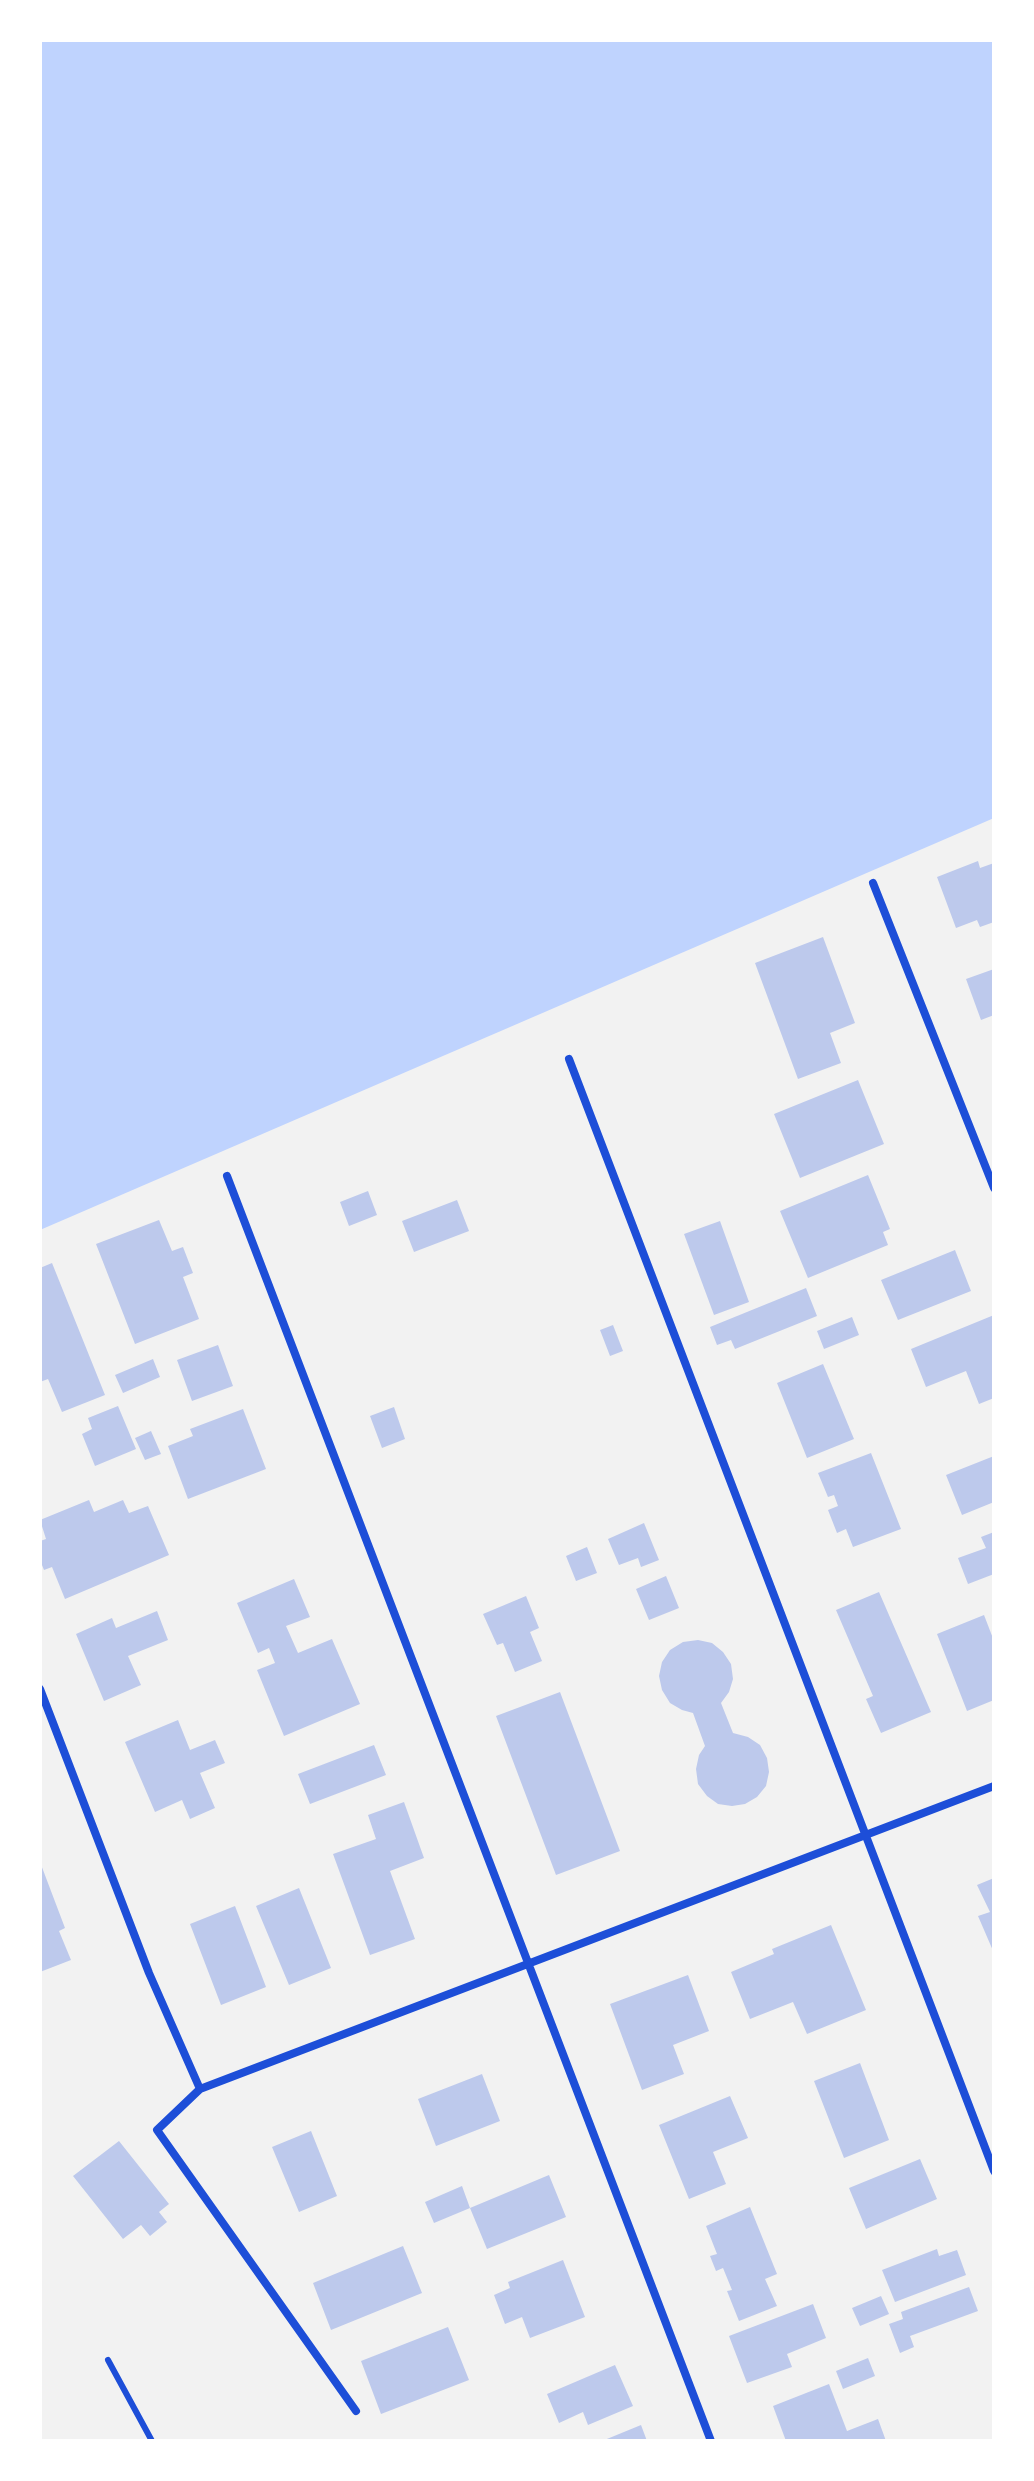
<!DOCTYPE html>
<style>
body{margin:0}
#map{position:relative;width:1034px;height:2481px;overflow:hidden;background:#f2f2f2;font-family:"Nunito Sans",sans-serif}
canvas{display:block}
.frame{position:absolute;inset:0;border:42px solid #fff;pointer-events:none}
</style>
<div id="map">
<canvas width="1034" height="2481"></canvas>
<div class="frame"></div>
</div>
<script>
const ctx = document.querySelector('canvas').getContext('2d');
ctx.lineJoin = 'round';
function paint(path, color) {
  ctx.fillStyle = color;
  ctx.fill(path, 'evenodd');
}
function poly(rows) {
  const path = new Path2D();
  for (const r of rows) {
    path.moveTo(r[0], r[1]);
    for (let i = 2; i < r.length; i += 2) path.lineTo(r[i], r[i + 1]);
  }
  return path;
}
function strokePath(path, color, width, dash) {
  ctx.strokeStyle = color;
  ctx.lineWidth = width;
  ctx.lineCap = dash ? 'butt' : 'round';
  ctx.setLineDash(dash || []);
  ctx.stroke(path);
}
paint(poly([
 [40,40,994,40,994,818,40,1230]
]), '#bfd3fe');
paint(poly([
 [978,861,980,868,994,863,994,922,980,927,977,920,956,928,937,877],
 [823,937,855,1023,830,1033,841,1063,798,1079,755,963],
 [994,969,994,1015,981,1020,966,979],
 [858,1080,884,1144,800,1178,774,1114],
 [868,1175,890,1229,883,1232,888,1245,808,1278,780,1211],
 [368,1191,377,1215,349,1226,340,1202],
 [457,1200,469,1231,414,1252,402,1221],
 [159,1220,172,1251,183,1247,193,1273,183,1277,199,1319,135,1344,96,1244],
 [720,1221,749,1302,714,1315,684,1234],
 [955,1250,971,1291,898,1320,881,1280],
 [52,1263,105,1395,62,1412,48,1379,40,1382,40,1268],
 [806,1288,817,1316,735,1349,731,1340,717,1345,710,1327],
 [994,1315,994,1398,979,1404,966,1371,926,1387,911,1349],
 [852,1317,859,1335,824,1349,817,1331],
 [613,1325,623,1351,610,1356,600,1330],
 [218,1345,233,1386,192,1401,177,1360],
 [153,1359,160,1377,123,1393,115,1375],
 [823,1364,854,1439,807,1458,777,1383],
 [118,1406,136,1449,95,1466,82,1434,92,1429,88,1418],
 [394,1407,405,1439,382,1448,370,1416],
 [243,1409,266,1469,188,1499,168,1446,193,1436,190,1429],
 [151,1431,161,1454,145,1460,135,1438],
 [871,1453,901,1529,853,1547,846,1529,837,1533,828,1510,838,1506,834,1495,828,1497,818,1473],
 [994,1456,994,1502,962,1515,946,1475],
 [89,1500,94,1512,123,1500,129,1513,148,1506,169,1555,65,1599,52,1567,44,1570,40,1560,40,1541,46,1539,40,1520],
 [644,1523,659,1560,641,1567,638,1558,619,1565,608,1539],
 [994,1532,994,1574,968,1584,958,1558,986,1548,981,1537],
 [587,1547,597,1573,576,1581,566,1556],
 [666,1576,679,1608,649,1620,636,1589],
 [294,1579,310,1617,286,1626,298,1653,332,1639,360,1704,284,1736,257,1670,275,1663,269,1648,258,1653,237,1603],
 [879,1592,931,1712,881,1733,866,1699,873,1696,836,1610],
 [526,1596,539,1628,530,1632,542,1661,515,1672,503,1643,497,1645,483,1614],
 [157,1611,168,1640,128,1656,141,1685,104,1701,76,1634,112,1618,116,1628],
 [984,1615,994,1641,994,1700,967,1711,937,1634],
 [698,1640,712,1643,723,1652,731,1664,733,1679,729,1692,721,1703,733,1733,748,1737,760,1745,767,1758,769,1772,766,1786,757,1797,745,1804,732,1806,718,1804,707,1796,698,1784,696,1769,699,1755,705,1746,693,1713,682,1710,670,1703,662,1690,659,1676,662,1662,670,1650,683,1642],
 [560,1692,620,1851,556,1875,496,1716],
 [178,1720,190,1750,215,1740,225,1763,200,1773,215,1808,190,1819,182,1800,155,1812,125,1742],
 [374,1745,386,1775,310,1804,298,1774],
 [404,1802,424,1858,390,1871,415,1939,370,1955,333,1854,376,1839,368,1815],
 [40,1862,65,1928,59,1931,71,1960,40,1972],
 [994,1878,994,1953,978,1916,990,1912,977,1885],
 [299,1888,331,1968,289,1985,256,1906],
 [235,1906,266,1987,221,2005,190,1924],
 [831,1925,866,2010,807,2034,793,2002,750,2019,731,1972,774,1954,772,1949],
 [688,1975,709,2031,673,2045,684,2074,642,2090,610,2004],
 [860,2063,889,2140,844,2158,814,2081],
 [482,2074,500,2121,436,2146,418,2099],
 [730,2096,748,2138,713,2152,726,2184,689,2199,659,2125],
 [311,2131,337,2196,299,2212,272,2147],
 [119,2141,169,2204,159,2212,167,2222,150,2236,141,2225,123,2239,73,2176],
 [920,2159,937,2199,866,2229,849,2188],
 [549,2175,566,2217,487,2249,470,2208,434,2223,425,2202,462,2186,470,2208],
 [750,2207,777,2274,765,2279,777,2306,739,2321,727,2291,732,2290,723,2268,716,2271,710,2256,717,2254,706,2226],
 [403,2246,422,2293,331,2330,313,2283],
 [937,2249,939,2256,957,2250,966,2275,895,2302,882,2270],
 [563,2260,585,2317,530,2338,522,2317,505,2324,494,2295,510,2288,508,2282],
 [969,2287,978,2311,910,2336,914,2347,900,2353,889,2324,903,2319,901,2312],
 [881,2296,889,2314,860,2326,852,2308],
 [813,2304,826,2338,787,2354,792,2367,747,2383,729,2336],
 [448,2327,469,2380,381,2414,361,2361],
 [868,2358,875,2376,843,2389,836,2371],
 [615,2365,633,2406,588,2425,583,2412,559,2423,547,2394],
 [829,2384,847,2431,878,2419,886,2441,786,2441,773,2406],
 [641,2425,647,2441,602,2441]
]), '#bdc9ec');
strokePath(poly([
 [108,2360,152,2441]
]), '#1d4ed8', 6);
strokePath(poly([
 [873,883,994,1188],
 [569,1059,994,2171],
 [227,1176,711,2441],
 [40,1689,149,1973,200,2089],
 [356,2411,157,2130,200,2089,994,1786]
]), '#1d4ed8', 8);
</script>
